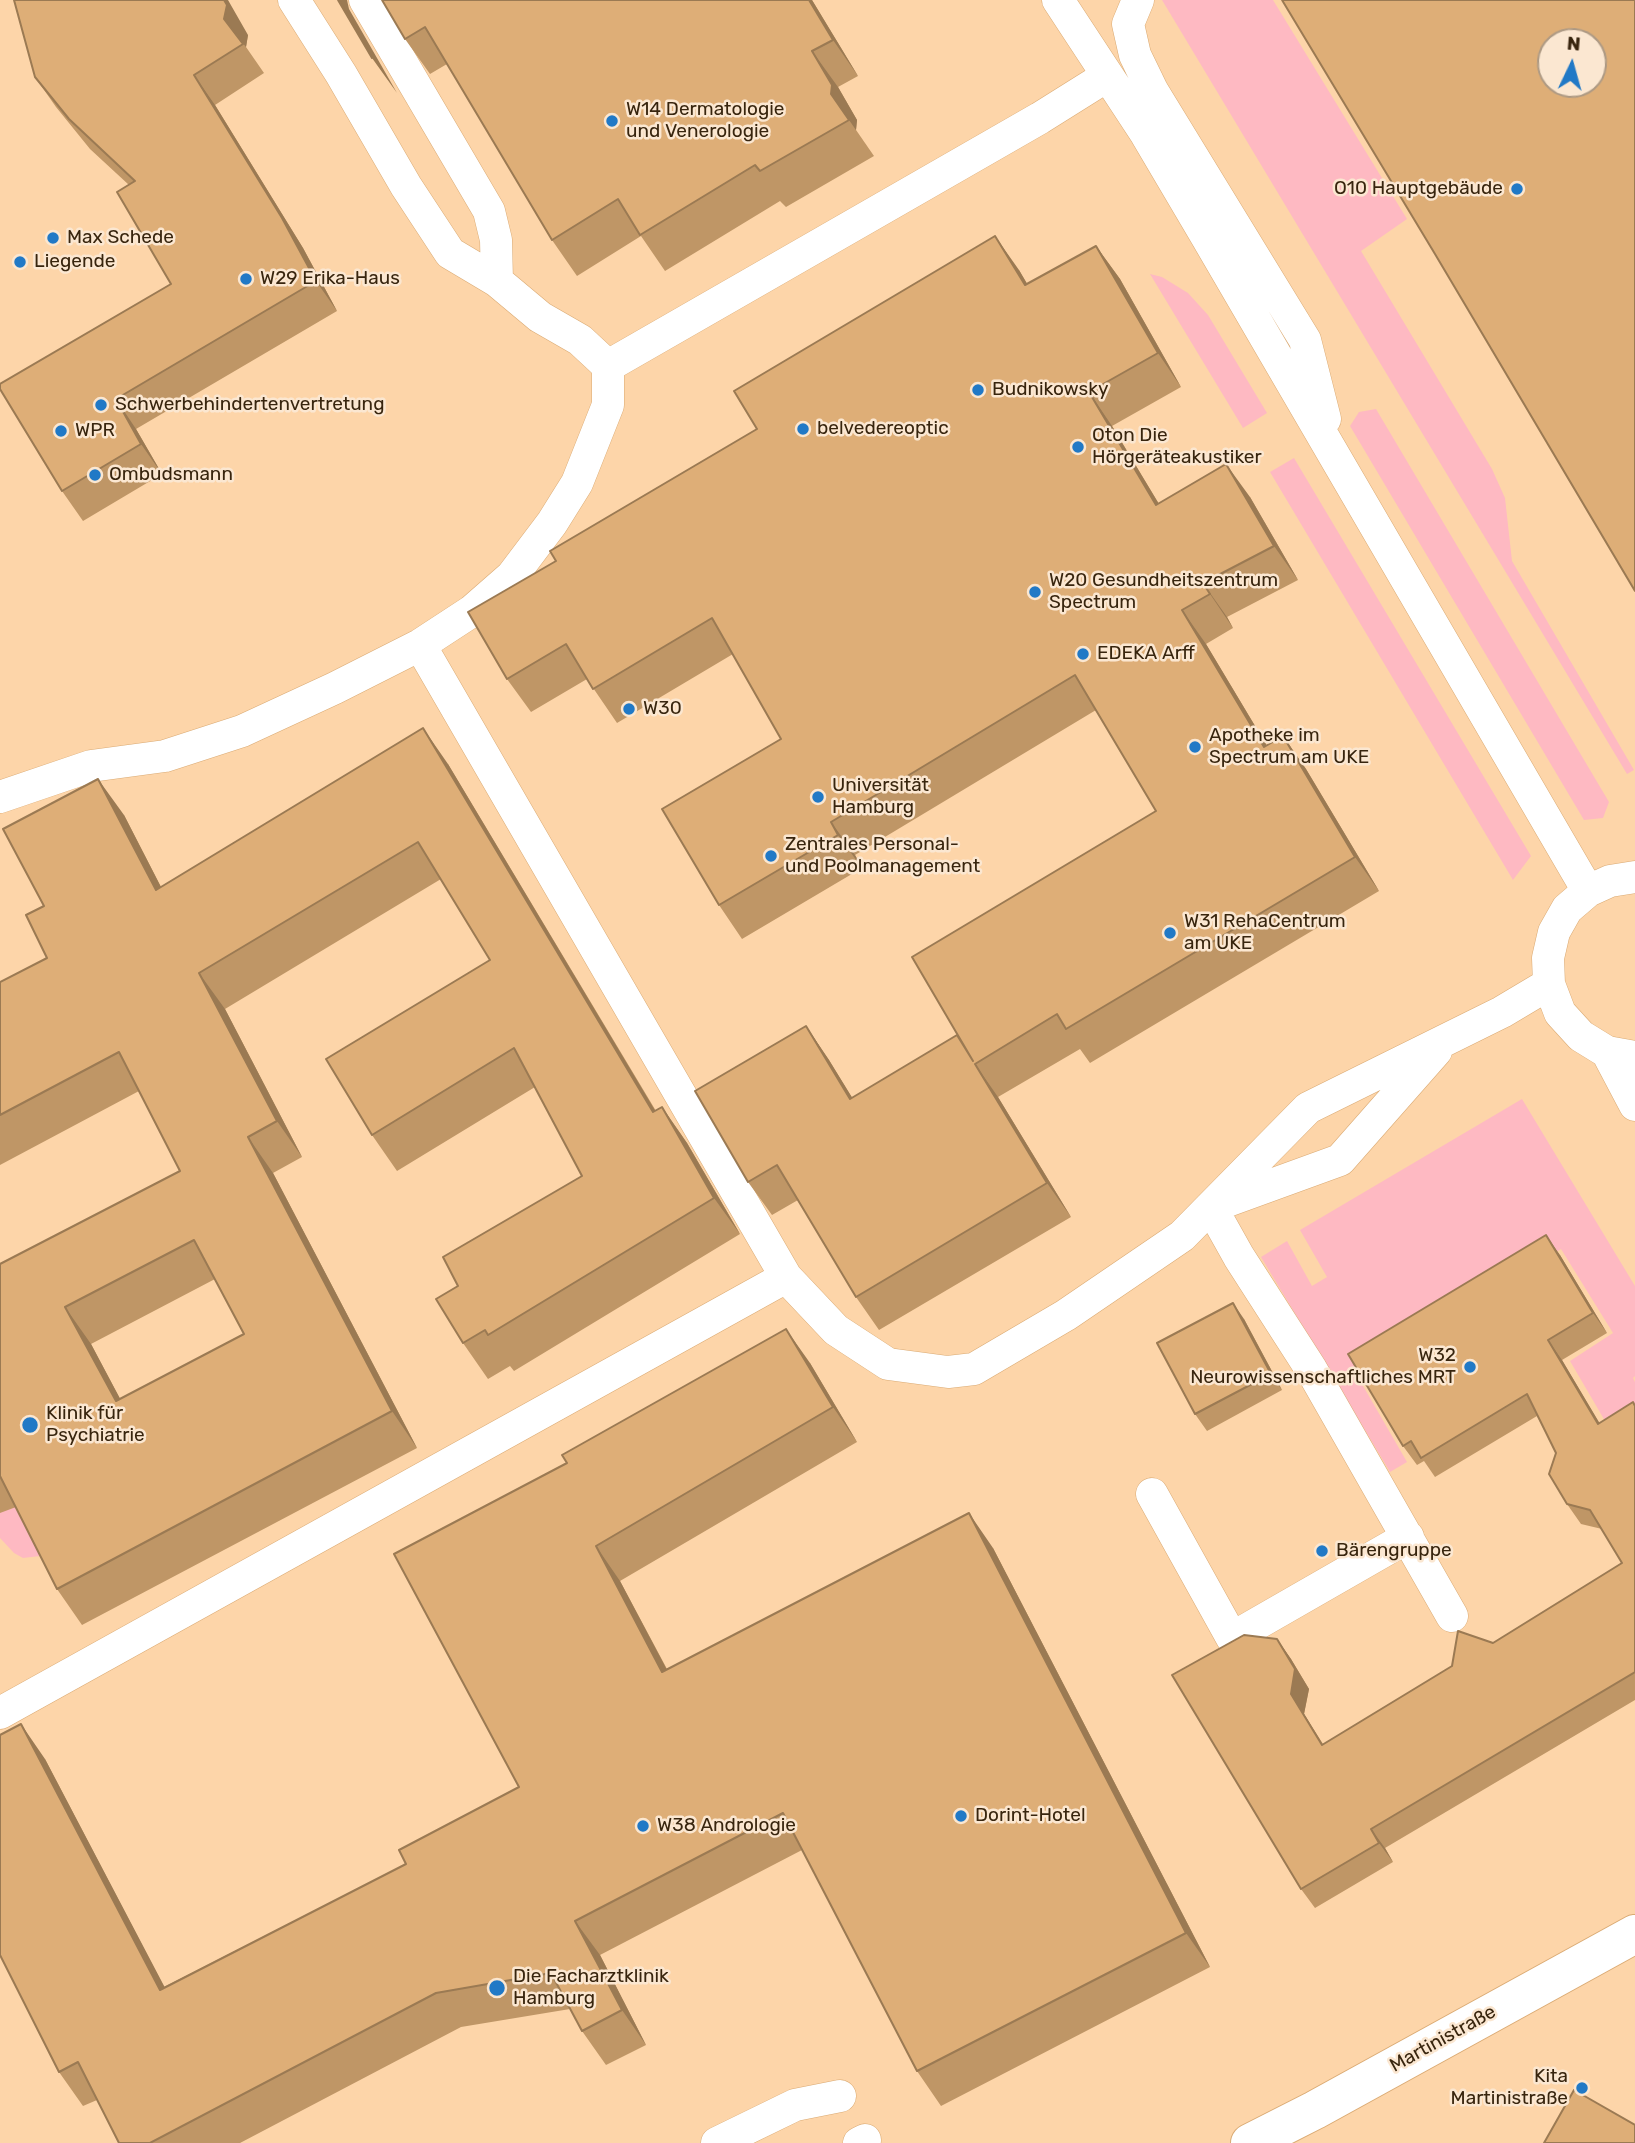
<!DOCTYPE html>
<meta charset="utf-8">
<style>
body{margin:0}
#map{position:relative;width:1635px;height:2143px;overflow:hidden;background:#fdd5a9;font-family:Rubik,sans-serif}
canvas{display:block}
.north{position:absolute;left:1537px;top:28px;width:70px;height:70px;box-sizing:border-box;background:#fbe7d1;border:2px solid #ad9983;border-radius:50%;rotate:5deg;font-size:19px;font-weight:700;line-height:28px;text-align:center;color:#38250e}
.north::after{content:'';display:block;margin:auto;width:24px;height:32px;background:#2179c6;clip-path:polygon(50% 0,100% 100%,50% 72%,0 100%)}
</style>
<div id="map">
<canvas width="1635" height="2143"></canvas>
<div class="north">N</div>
</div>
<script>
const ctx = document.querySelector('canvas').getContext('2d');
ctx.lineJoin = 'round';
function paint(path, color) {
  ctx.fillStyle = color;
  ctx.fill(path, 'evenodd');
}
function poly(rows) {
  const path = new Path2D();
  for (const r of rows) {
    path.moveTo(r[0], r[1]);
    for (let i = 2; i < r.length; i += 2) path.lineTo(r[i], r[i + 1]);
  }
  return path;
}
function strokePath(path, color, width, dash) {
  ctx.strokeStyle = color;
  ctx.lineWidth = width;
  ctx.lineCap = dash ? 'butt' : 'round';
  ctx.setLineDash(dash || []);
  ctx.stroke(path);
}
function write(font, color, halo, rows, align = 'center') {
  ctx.font = font + ' Rubik,sans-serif';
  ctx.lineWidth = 5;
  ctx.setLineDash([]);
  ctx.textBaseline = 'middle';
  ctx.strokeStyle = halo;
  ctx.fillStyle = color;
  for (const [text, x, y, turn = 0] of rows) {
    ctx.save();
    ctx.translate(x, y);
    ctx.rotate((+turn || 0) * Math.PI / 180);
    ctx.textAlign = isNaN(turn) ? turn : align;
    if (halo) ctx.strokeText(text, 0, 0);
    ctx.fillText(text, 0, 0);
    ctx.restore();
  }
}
paint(poly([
 [1162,0,1273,0,1407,219,1361,251,1492,469,1505,498,1512,561,1634,770,1627,774],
 [1150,274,1162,277,1188,293,1208,315,1267,413,1243,428],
 [1376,409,1609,802,1603,818,1584,820,1350,426,1359,412],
 [1294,458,1531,856,1513,880,1270,472],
 [1522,1099,1635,1286,1635,1376,1633,1378,1635,1382,1635,1427,1615,1438,1570,1361,1613,1333,1561,1249,1355,1372,1407,1462,1390,1472,1261,1257,1287,1241,1312,1286,1327,1277,1300,1230],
 [8,1486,40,1556,23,1558,14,1553,0,1538,0,1492]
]), '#feb9c2');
const service = poly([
 [365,0,489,211,496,240,497,281],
 [1058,0,1146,134,1208,239,1588,891],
 [1138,0,1128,24,1135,55,1152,90,1305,340,1325,419],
 [608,366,1040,118,1107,76],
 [420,645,786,1277,836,1330,888,1364,948,1372,974,1369,1066,1315,1182,1236,1308,1108,1502,1012,1549,984],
 [0,797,91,766,165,756,242,731,335,688,420,645,472,611,512,576,552,523,577,483,608,405,608,366,580,340,540,317,497,281,450,253,406,186,341,74,294,0],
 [1635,877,1610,881,1588,891,1567,909,1554,932,1548,958,1549,984,1560,1013,1581,1036,1607,1052,1635,1057],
 [1607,1052,1635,1105],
 [1219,1204,1340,1160,1436,1051],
 [1211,1207,1239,1257,1311,1369,1452,1616],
 [1152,1494,1232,1638,1408,1537],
 [0,1713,786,1277],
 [717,2143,795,2105,840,2096],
 [859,2143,865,2140]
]);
const tertiary = poly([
 [1250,2143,1315,2110,1635,1934]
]);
strokePath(service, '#daaa73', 33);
strokePath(tertiary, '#daaa73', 40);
strokePath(service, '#fff', 32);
strokePath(tertiary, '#fff', 38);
paint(poly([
 [382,0,812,0,858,76,838,87,857,120,856,130,874,156,786,207,780,201,665,271,641,236,577,276,552,240,447,64,430,74,405,39],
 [248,35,246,47,264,73,215,105,303,248,337,311,136,429,162,474,83,521,62,491,171,284,129,185,90,149,56,107,35,77],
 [1096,246,1120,279,1181,387,1112,426,1159,504,1250,497,1298,580,1227,617,1233,628,1206,644,1267,746,1283,736,1306,769,1379,891,1090,1063,1080,1049,998,1097,1071,1217,879,1330,856,1297,798,1200,772,1215,748,1182,806,1026,829,1060,852,1098,957,1035,1156,811,1096,710,855,855,862,868,742,939,719,905,781,739,733,654,617,723,587,679,531,712,507,679,556,561,757,429,1019,270,1027,284],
 [448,764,656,1111,662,1107,687,1143,740,1234,514,1371,510,1366,488,1379,463,1343,458,1286,582,1176,535,1087,397,1171,372,1135,490,960,441,879,225,1009,302,1157,273,1173,417,1448,82,1625,57,1589,16,1507,0,1513,0,1264,180,1171,139,1091,0,1165,0,982,47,958,44,906,124,815,161,887],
 [215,1279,244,1334,120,1399,91,1344],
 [1560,1255,1607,1333,1562,1360,1599,1423,1635,1405,1635,1700,1385,1848,1393,1862,1315,1908,1301,1889,1277,1639,1291,1659,1309,1689,1304,1714,1323,1744,1493,1643,1622,1563,1602,1529,1581,1524,1567,1504,1556,1453,1537,1416,1435,1477,1424,1461,1417,1465,1403,1446],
 [1244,1319,1282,1390,1207,1431,1195,1414],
 [810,1363,857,1442,620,1581,667,1669,993,1548,1210,1967,941,2106,917,2071,802,1850,600,1955,646,2045,606,2065,582,2031,570,2009,461,2027,240,2143,119,2143,97,2100,83,2106,59,2072,45,1759,164,1987,406,1864,519,1787,394,1554]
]), '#bf9666');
paint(poly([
 [224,0,228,0,248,35,246,47,224,19],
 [339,0,347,0,349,9,397,93,372,58],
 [809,0,812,0,858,76,833,40],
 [812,51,838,87,857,120,856,130,874,156,831,94],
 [194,75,215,105,303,248,337,311,316,281],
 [995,236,1019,270,1048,319,1025,285],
 [1096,246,1120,279,1181,387,1158,353],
 [1089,392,1112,426,1180,539,1156,505],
 [116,399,136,429,162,474,141,444],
 [1226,464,1250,497,1298,580,1274,546],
 [1203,583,1227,617,1233,628,1210,594],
 [1182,610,1206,644,1288,781,1264,747],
 [423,728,448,764,678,1149,653,1112],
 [1283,736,1306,769,1379,891,1355,857],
 [98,779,124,815,181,926,156,890],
 [831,822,855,855,862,868,838,835],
 [199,973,225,1009,302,1157,277,1121],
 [806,1026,829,1060,874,1133,850,1099],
 [975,1064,998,1097,1071,1217,1047,1183],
 [662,1107,687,1143,740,1234,714,1198],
 [248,1137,273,1173,417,1448,392,1411],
 [1546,1235,1560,1255,1607,1333,1593,1313],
 [1233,1303,1244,1319,1282,1390,1271,1374],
 [65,1307,91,1344,141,1438,116,1401],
 [786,1329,810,1363,857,1442,833,1407],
 [1548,1340,1562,1360,1612,1444,1598,1424],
 [969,1513,993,1548,1210,1967,1186,1933],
 [596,1546,620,1581,686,1706,662,1672],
 [1277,1639,1291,1659,1309,1689,1304,1714,1335,1765,1322,1745,1291,1694],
 [21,1724,45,1759,184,2024,160,1990],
 [1371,1829,1385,1848,1393,1862,1379,1843],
 [575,1921,600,1955,646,2045,622,2010]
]), '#9b7a53');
const building = poly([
 [14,0,224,0,227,5,224,19,243,44,194,75,282,218,316,281,116,399,141,444,62,491,0,389,0,384,171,284,117,192,135,181,69,119,35,77,14,0],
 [338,0,339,0,372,58,338,0],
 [382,0,809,0,833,40,812,51,832,85,831,94,849,120,760,171,755,165,640,235,618,199,552,240,425,27,405,39,382,0],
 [1282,0,1635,0,1635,591,1435,254,1282,0],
 [1551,42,1593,42,1593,84,1551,84,1551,42],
 [995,236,1025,285,1096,246,1158,353,1089,392,1156,505,1226,464,1274,546,1203,583,1210,594,1182,610,1264,747,1283,736,1355,857,1066,1029,1057,1014,975,1064,1047,1183,856,1297,777,1165,748,1182,695,1091,806,1026,850,1099,957,1035,973,1061,912,957,1156,811,1075,675,831,822,838,835,719,905,662,809,781,739,712,618,593,689,566,644,507,679,468,612,556,561,550,551,757,429,734,391,995,236],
 [423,728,653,1112,662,1107,714,1198,488,1335,485,1330,463,1343,436,1299,458,1286,443,1257,582,1176,514,1048,372,1135,326,1059,490,960,418,842,199,973,277,1121,248,1137,392,1411,57,1589,0,1476,0,1264,180,1171,119,1052,0,1115,0,982,47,958,26,915,44,906,3,829,98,779,156,890,423,728],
 [194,1240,244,1334,116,1401,65,1307,194,1240],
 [1546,1235,1593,1313,1548,1340,1598,1424,1633,1402,1635,1406,1635,1672,1371,1829,1379,1843,1301,1889,1172,1675,1244,1635,1277,1639,1295,1669,1291,1694,1322,1745,1452,1666,1458,1631,1493,1643,1622,1563,1590,1510,1567,1504,1549,1474,1556,1453,1527,1394,1421,1458,1411,1441,1403,1446,1348,1354,1546,1235],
 [1233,1303,1271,1374,1195,1414,1157,1343,1233,1303],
 [786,1329,833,1407,596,1546,662,1672,969,1513,1186,1933,917,2071,783,1813,575,1921,622,2010,582,2031,551,1973,436,1993,150,2143,119,2143,78,2062,59,2072,0,1955,0,1735,21,1724,160,1990,406,1864,399,1850,519,1787,394,1554,567,1463,562,1455,786,1329],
 [1574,2090,1635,2125,1635,2143,1544,2143,1574,2090]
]);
paint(building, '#deae77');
strokePath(building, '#9b7a53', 2);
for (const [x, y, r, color] of [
 [612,121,7,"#2179c6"],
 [1517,189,7,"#2179c6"],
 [53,238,7,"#2179c6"],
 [20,262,7,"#2179c6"],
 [246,279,7,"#2179c6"],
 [978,390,7,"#2179c6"],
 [101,405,7,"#2179c6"],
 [803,429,7,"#2179c6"],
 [61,431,7,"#2179c6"],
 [1078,447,7,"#2179c6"],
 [95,475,7,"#2179c6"],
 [1035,592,7,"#2179c6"],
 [1083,654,7,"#2179c6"],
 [629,709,7,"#2179c6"],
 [1195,747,7,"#2179c6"],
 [818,797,7,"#2179c6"],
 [771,856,7,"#2179c6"],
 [1170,933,7,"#2179c6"],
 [1470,1367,7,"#2179c6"],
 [30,1425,9,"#2179c6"],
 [1322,1551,7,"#2179c6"],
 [961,1816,7,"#2179c6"],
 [643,1826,7,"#2179c6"],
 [497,1988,9,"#2179c6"],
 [1582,2088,7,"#2179c6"]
]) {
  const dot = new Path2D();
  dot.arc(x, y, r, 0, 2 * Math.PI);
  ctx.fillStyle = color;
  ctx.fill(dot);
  strokePath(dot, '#fbe7d1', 2.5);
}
write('19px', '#38250e', '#fbe7d1', [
 ["W14 Dermatologie",626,110],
 ["und Venerologie",626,132],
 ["O10 Hauptgebäude",1503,189,"right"],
 ["Max Schede",67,238],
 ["Liegende",34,262],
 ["W29 Erika-Haus",260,279],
 ["Budnikowsky",992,390],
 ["Schwerbehindertenvertretung",115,405],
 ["belvedereoptic",817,429],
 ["WPR",75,431],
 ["Oton Die",1092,436],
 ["Hörgeräteakustiker",1092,458],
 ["Ombudsmann",109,475],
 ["W20 Gesundheitszentrum",1049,581],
 ["Spectrum",1049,603],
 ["EDEKA Arff",1097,654],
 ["W30",643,709],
 ["Apotheke im",1209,736],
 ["Spectrum am UKE",1209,758],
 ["Universität",832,786],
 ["Hamburg",832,808],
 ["Zentrales Personal-",785,845],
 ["und Poolmanagement",785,867],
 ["W31 RehaCentrum",1184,922],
 ["am UKE",1184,944],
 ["W32",1456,1356,"right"],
 ["Neurowissenschaftliches MRT",1456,1378,"right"],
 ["Klinik für",46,1414],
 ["Psychiatrie",46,1436],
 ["Bärengruppe",1336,1551],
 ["Dorint-Hotel",975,1816],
 ["W38 Andrologie",657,1826],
 ["Die Facharztklinik",513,1977],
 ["Hamburg",513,1999],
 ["Kita",1568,2077,"right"],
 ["Martinistraße",1568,2099,"right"]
], 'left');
write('19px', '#38250e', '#fbe7d1', [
 ["Martinistraße",1443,2039,-29]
]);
</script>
